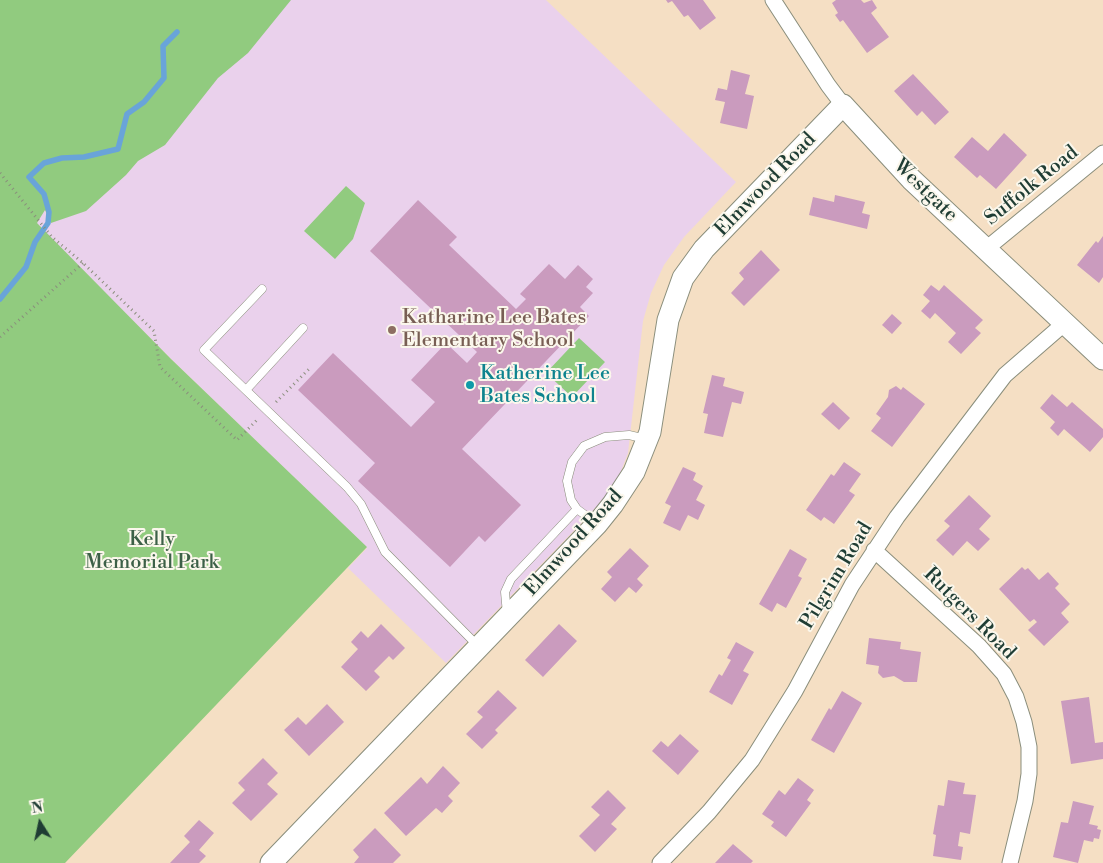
<!DOCTYPE html>
<style>
body{margin:0}
#map{position:relative;width:1103px;height:863px;overflow:hidden;background:#f5dfc4;font-family:"Libre Bodoni",serif}
canvas{display:block}
.north{position:absolute;left:15px;top:798px;width:50px;height:50px;-webkit-text-stroke:4px #fbf7ec;paint-order:stroke;rotate:350deg;font-size:14px;font-weight:700;line-height:20px;text-align:center;color:#1f3d34}
.north::after{content:'';display:block;margin:auto;width:18px;height:22px;background:#1f3d34;clip-path:polygon(50% 0,100% 100%,50% 72%,0 100%)}
</style>
<div id="map">
<canvas width="1103" height="863"></canvas>
<div class="north">N</div>
</div>
<script>
const ctx = document.querySelector('canvas').getContext('2d');
ctx.lineJoin = 'round';
function paint(path, color) {
  ctx.fillStyle = color;
  ctx.fill(path, 'evenodd');
}
function poly(rows) {
  const path = new Path2D();
  for (const r of rows) {
    path.moveTo(r[0], r[1]);
    for (let i = 2; i < r.length; i += 2) path.lineTo(r[i], r[i + 1]);
  }
  return path;
}
function strokePath(path, color, width, dash) {
  ctx.strokeStyle = color;
  ctx.lineWidth = width;
  ctx.lineCap = dash ? 'butt' : 'round';
  ctx.setLineDash(dash || []);
  ctx.stroke(path);
}
function write(font, color, halo, rows, align = 'center') {
  ctx.font = font + ' "Libre Bodoni",serif';
  ctx.lineWidth = 4;
  ctx.setLineDash([]);
  ctx.textBaseline = 'middle';
  ctx.strokeStyle = halo;
  ctx.fillStyle = color;
  for (const [text, x, y, turn = 0] of rows) {
    ctx.save();
    ctx.translate(x, y);
    ctx.rotate((+turn || 0) * Math.PI / 180);
    ctx.textAlign = isNaN(turn) ? turn : align;
    if (halo) ctx.strokeText(text, 0, 0);
    ctx.fillText(text, 0, 0);
    ctx.restore();
  }
}
paint(poly([
 [186,0,546,0,736,182,684,237,664,265,651,293,643,321,628,453,618,479,610,491,590,514,446,663,348,568,367,548,171,359,36,223]
]), '#ead1ec');
paint(poly([
 [0,0,291,0,248,53,218,78,165,145,138,161,126,175,86,211,51,223,45,210,37,223,171,359,367,547,65,863,0,863],
 [346,186,365,203,353,239,335,259,304,231],
 [579,338,605,362,572,397,546,373]
]), '#91cb7f');
strokePath(poly([
 [0,299,26,267,35,242,48,223,49,212,44,194,29,177,44,163,62,158,84,157,118,149,127,114,144,102,164,78,163,46,177,32]
]), '#69a4d9', 5.5);
paint(poly([
 [666,0,703,0,716,18,700,30,688,15,684,17,672,1,668,3],
 [836,0,861,0,864,3,872,0,877,8,871,13,889,37,867,53,843,20,840,22,835,15,838,13,832,3],
 [731,70,750,75,745,94,754,96,747,129,720,123,725,102,715,100,718,88,727,90],
 [913,74,949,112,935,125,922,111,917,116,894,91],
 [1004,133,1027,155,996,189,980,175,977,178,954,157,972,137,988,151],
 [835,195,865,202,862,213,870,215,867,229,809,215,813,197,834,202],
 [418,200,457,237,449,245,516,309,526,299,520,294,549,264,565,279,578,265,593,279,586,287,593,293,580,307,589,316,462,449,521,505,485,542,479,536,450,567,358,481,375,463,298,390,333,353,411,427,435,402,411,380,446,343,467,363,477,352,370,251],
 [1103,236,1103,277,1099,283,1077,265,1096,241,1098,243],
 [761,250,780,270,744,306,731,293,744,279,739,273],
 [931,285,939,291,944,285,983,320,975,328,981,333,961,354,948,342,956,333,935,313,930,319,921,311,930,301,923,295],
 [892,314,902,323,892,334,882,325],
 [712,375,725,378,723,386,744,392,741,404,732,402,723,437,704,433,708,414,703,413],
 [896,386,901,390,903,387,925,404,892,447,871,431,881,418,876,414,888,397,889,390],
 [1052,394,1067,407,1072,402,1103,429,1103,437,1090,452,1064,429,1058,436,1050,428,1055,422,1040,408],
 [833,402,850,418,839,430,821,414],
 [844,462,861,474,849,491,855,495,834,524,824,517,821,521,806,510,831,474,834,476],
 [683,467,696,473,693,480,703,486,696,500,705,505,698,520,688,515,680,531,663,523,671,506,665,503],
 [969,495,991,516,979,529,990,539,978,551,967,541,953,556,936,540,950,526,944,521],
 [630,548,649,566,637,579,643,585,636,593,629,587,615,602,601,589,612,577,607,572],
 [790,549,807,559,798,576,802,578,786,608,777,603,772,612,759,604],
 [1022,567,1025,570,1028,568,1039,580,1048,572,1059,584,1055,588,1070,604,1061,613,1069,622,1044,646,1028,630,1037,622,1034,619,1030,622,999,589],
 [381,624,405,648,393,660,389,656,374,671,380,677,366,691,341,667,358,649,351,642,361,631,368,638],
 [559,624,577,641,543,677,525,660],
 [869,638,901,642,900,649,921,652,917,682,904,682,894,676,883,678,878,673,879,666,866,664],
 [736,642,754,652,743,671,749,674,732,705,709,692,719,674,722,676,731,660,727,658],
 [498,690,517,708,495,730,498,733,482,749,466,734,483,717,477,712],
 [842,691,862,703,834,753,811,740,829,708,831,710],
 [1089,697,1095,743,1103,742,1103,759,1071,764,1061,701],
 [327,704,344,722,309,756,284,730,298,717,306,725],
 [680,734,699,751,678,775,652,751,661,741,668,747],
 [263,758,278,773,267,784,278,794,251,821,232,803,245,790,238,783],
 [443,766,460,783,448,796,453,801,442,813,436,808,406,836,384,813,421,777,427,784],
 [798,778,814,790,807,800,811,803,786,837,771,826,774,822,762,814,779,790,785,795],
 [948,780,965,783,963,794,976,795,970,834,960,832,958,846,963,847,961,860,933,856,936,835,933,834,938,805,944,806],
 [608,790,626,808,611,824,617,829,595,852,579,836,600,815,591,807],
 [1073,801,1094,806,1089,824,1098,826,1097,829,1101,830,1099,839,1094,838,1093,842,1084,840,1078,863,1053,857,1061,822,1068,823],
 [199,820,214,833,199,850,206,856,199,863,170,863,190,842,184,836],
 [375,828,401,855,393,863,354,863,359,857,353,850],
 [733,844,753,861,751,863,715,863]
]), '#ca9bbe');
const lane = poly([
 [262,289,204,350,347,487,361,504,385,552,477,645],
 [246,390,303,328],
 [596,523,577,509,571,500,567,481,572,462,584,446,605,437,629,435,646,439],
 [507,614,505,592,511,579,577,509]
]);
const street = poly([
 [773,0,828,85,843,105],
 [986,249,1103,153],
 [874,550,979,646,1004,674,1016,697,1024,722,1029,747,1029,774,1025,801,1010,863],
 [660,863,709,812,752,760,795,691,852,585,897,517,1005,375,1066,322]
]);
const secondary = poly([
 [271,863,597,524,613,504,634,472,650,432,668,320,683,278,704,249,843,105,911,179,1103,359]
]);
strokePath(lane, '#8a8e7c', 9);
strokePath(street, '#8a8e7c', 17);
strokePath(secondary, '#8a8e7c', 23);
strokePath(poly([
 [0,173,52,237,83,263,154,331,160,367,237,440,259,418],
 [0,337,83,263],
 [276,402,309,369]
]), '#8a8e7c', 3, [1, 4]);
strokePath(lane, '#fff', 8);
strokePath(street, '#fff', 15);
strokePath(secondary, '#fff', 21);
for (const [x, y, r, color] of [
 [392,330,5,"#8d6e63"],
 [470,385,5,"#0f9aa8"]
]) {
  const dot = new Path2D();
  dot.arc(x, y, r, 0, 2 * Math.PI);
  ctx.fillStyle = color;
  ctx.fill(dot);
  strokePath(dot, '#fbf7ec', 2);
}
write('20px', '#1f3d34', '#fbf7ec', [
 ["Elmwood Road",766,185,-46],
 ["Suffolk Road",1032,186,-39],
 ["Westgate",925,191,44],
 ["Elmwood Road",574,543,-48],
 ["Pilgrim Road",837,576,-59],
 ["Rutgers Road",969,614,45]
]);
write('20px', '#785e54', '#fbf7ec', [
 ["Katharine Lee Bates",402,318],
 ["Elementary School",402,341]
], 'left');
write('20px', '#0d838f', '#fbf7ec', [
 ["Katherine Lee",480,374],
 ["Bates School",480,397]
], 'left');
write('20px', '#3c6047', '#fbf7ec', [
 ["Kelly",152,540],
 ["Memorial Park",152,563]
]);
</script>
